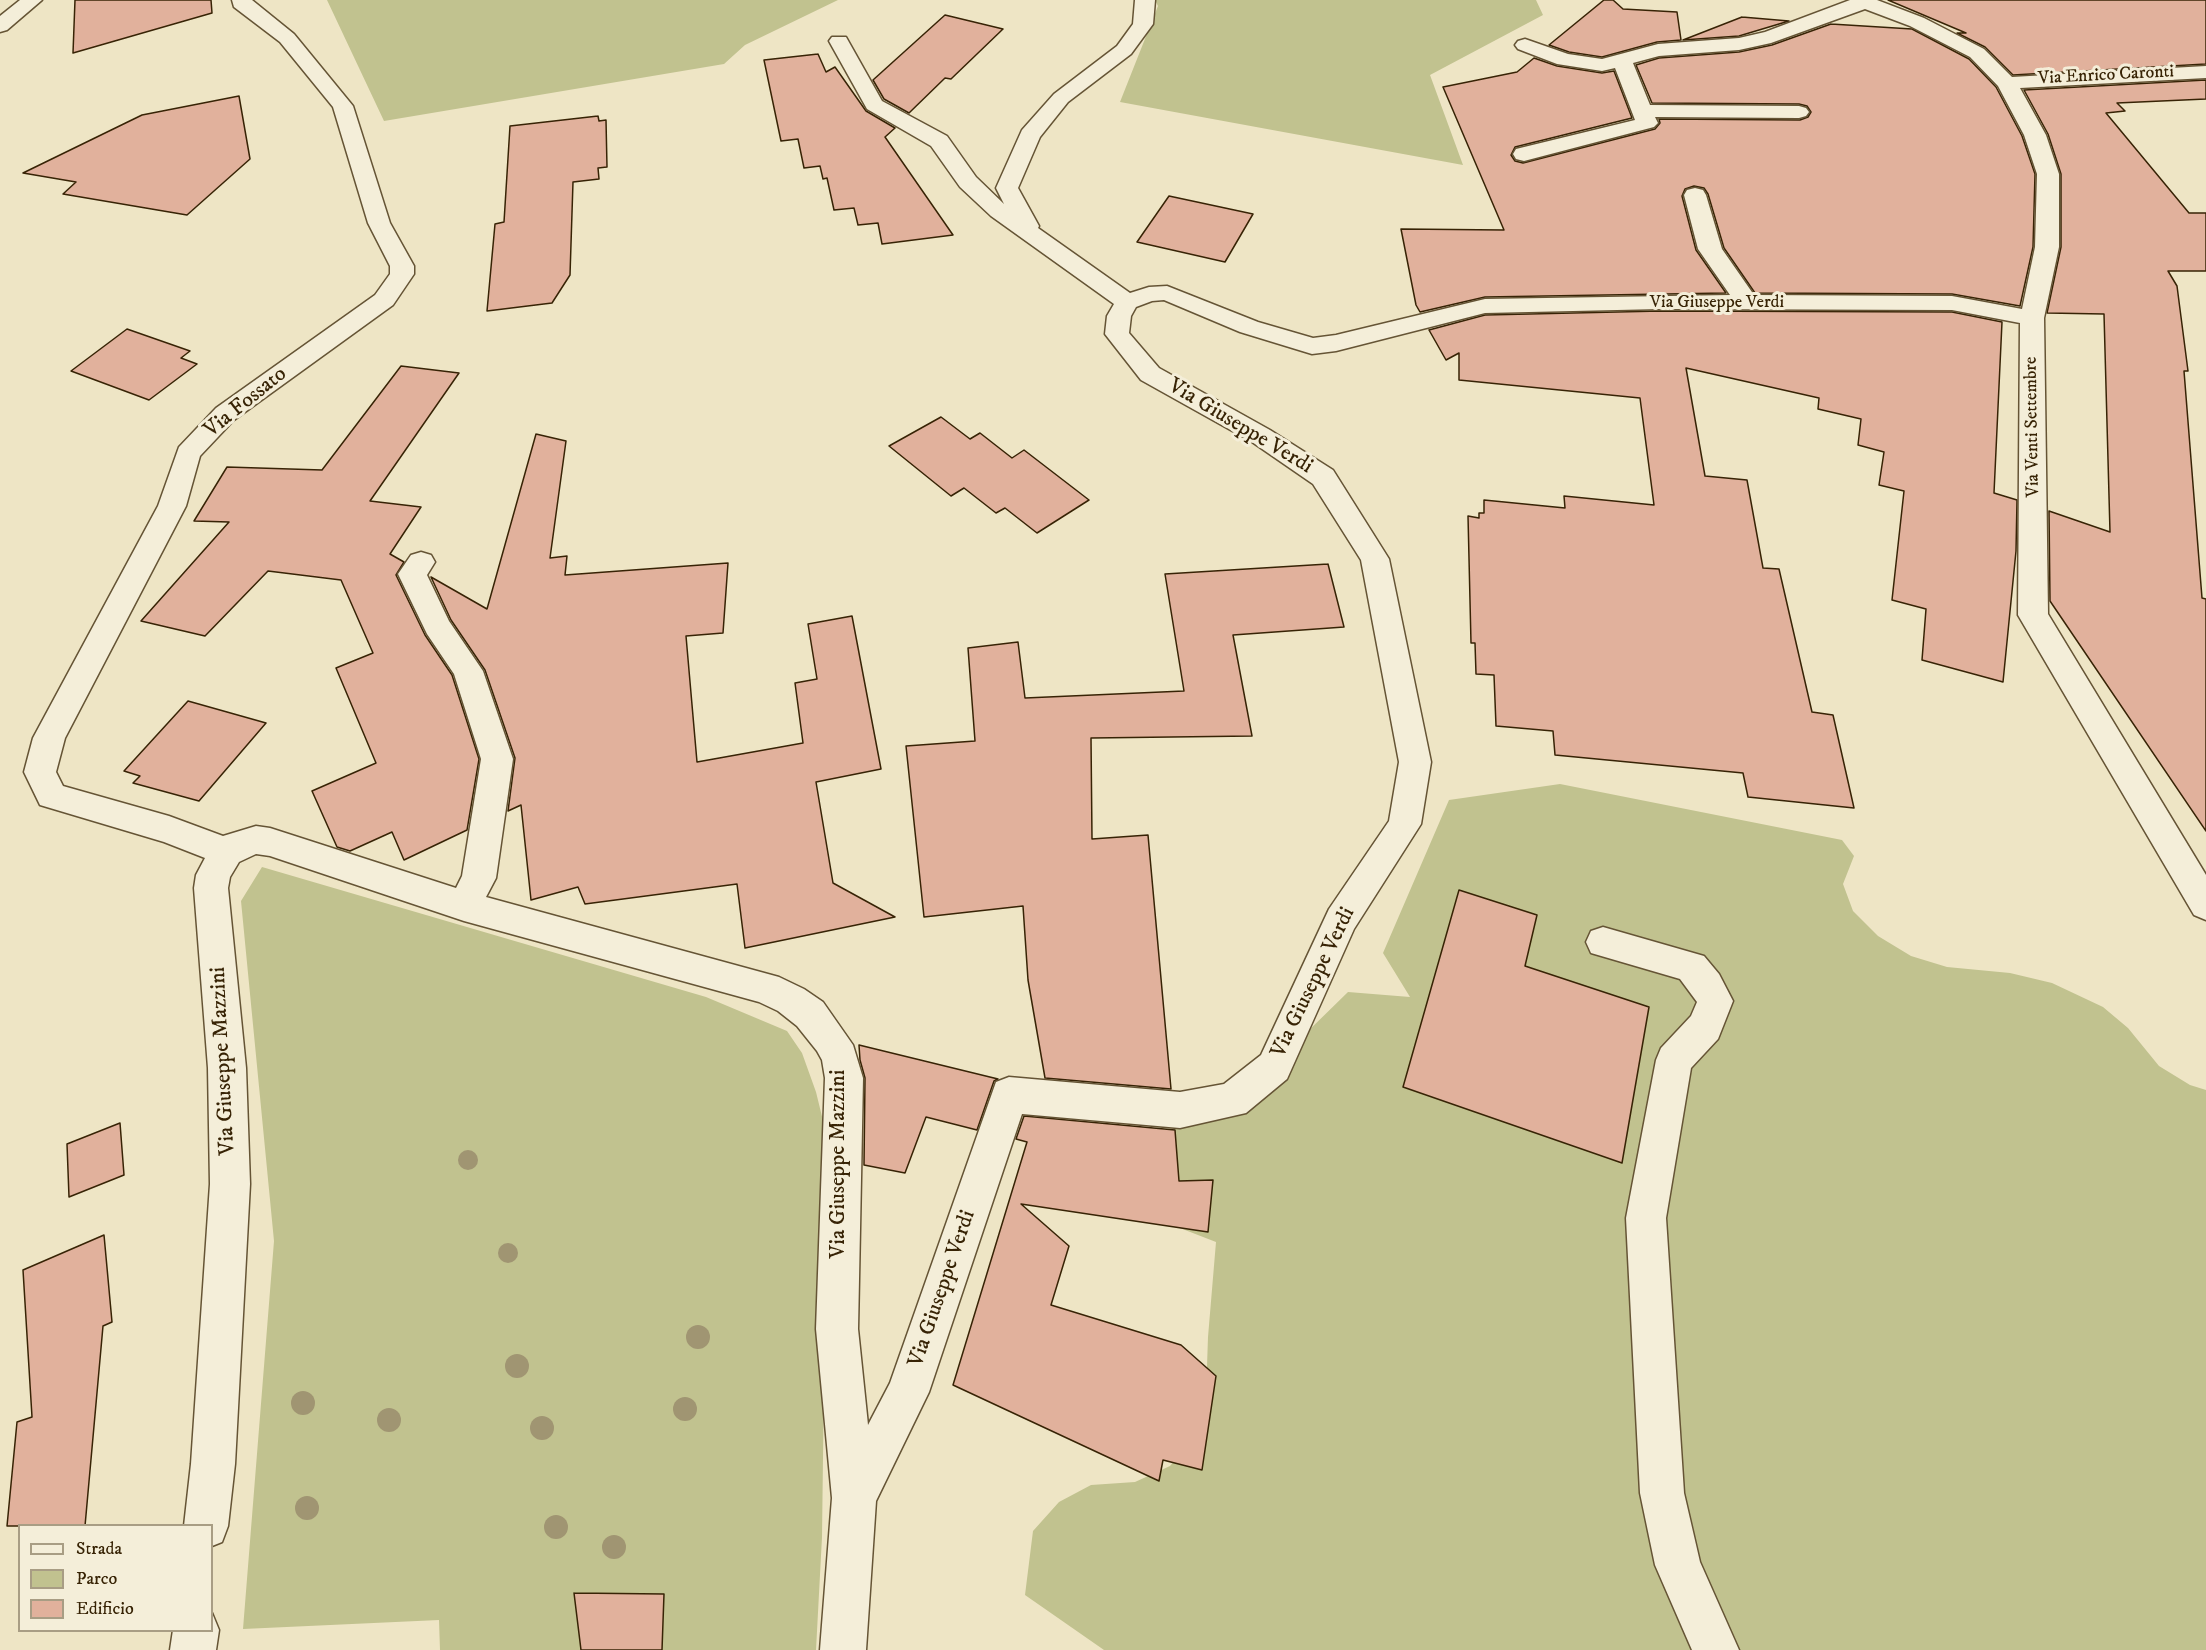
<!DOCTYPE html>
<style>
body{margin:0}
#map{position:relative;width:2206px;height:1650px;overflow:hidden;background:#eee5c5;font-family:"IM FELL DW Pica",serif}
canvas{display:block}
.legend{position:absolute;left:18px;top:1524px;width:195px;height:108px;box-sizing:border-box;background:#f4eed9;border:2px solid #a89d84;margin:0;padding:8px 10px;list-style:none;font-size:18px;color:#372305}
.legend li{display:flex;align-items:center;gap:12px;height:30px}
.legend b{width:30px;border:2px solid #a89d84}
</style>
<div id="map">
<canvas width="2206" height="1650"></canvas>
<ul class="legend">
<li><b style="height:8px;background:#f4eed9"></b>Strada</li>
<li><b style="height:16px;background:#c1c28f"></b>Parco</li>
<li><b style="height:16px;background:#e1b19c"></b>Edificio</li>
</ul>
</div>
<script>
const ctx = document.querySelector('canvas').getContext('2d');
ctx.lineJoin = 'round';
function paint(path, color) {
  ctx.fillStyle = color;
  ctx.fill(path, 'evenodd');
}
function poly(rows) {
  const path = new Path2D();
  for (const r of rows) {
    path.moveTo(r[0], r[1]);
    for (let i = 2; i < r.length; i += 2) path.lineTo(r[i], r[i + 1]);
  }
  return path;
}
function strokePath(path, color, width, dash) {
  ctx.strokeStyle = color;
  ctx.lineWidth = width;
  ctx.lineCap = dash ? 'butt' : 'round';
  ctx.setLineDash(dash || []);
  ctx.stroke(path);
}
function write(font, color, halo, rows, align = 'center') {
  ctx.font = font + ' "IM FELL DW Pica",serif';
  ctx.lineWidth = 6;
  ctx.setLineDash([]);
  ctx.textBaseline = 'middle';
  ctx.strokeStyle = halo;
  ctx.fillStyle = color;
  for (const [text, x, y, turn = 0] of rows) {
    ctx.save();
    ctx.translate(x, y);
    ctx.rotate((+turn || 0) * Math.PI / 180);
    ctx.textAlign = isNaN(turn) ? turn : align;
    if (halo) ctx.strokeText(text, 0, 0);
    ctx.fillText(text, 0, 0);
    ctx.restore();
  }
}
paint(poly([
 [327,0,838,0,745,45,724,64,384,121],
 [1155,0,1536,0,1543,15,1430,75,1463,165,1120,102,1158,6],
 [1560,784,1842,840,1854,856,1843,884,1853,911,1878,936,1911,956,1947,967,2010,973,2052,983,2103,1007,2128,1028,2159,1066,2190,1085,2206,1090,2206,1650,1104,1650,1025,1595,1033,1531,1059,1502,1091,1485,1135,1482,1170,1466,1197,1434,1206,1396,1208,1337,1216,1242,1167,1223,1169,1133,1303,1036,1348,992,1410,997,1383,953,1449,800],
 [262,867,706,997,787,1031,802,1053,816,1092,827,1137,822,1537,816,1650,440,1650,439,1620,243,1629,274,1241,241,901]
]), '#c1c28f');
const building = poly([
 [75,0,211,0,212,13,73,53,75,0],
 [1604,0,1613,0,1623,9,1677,12,1681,40,1657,42,1602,57,1569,52,1549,45,1604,0],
 [1888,0,2206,0,2206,64,2013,75,1985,47,1957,33,1966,33,1888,0],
 [945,15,1003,29,951,79,945,78,909,113,884,99,873,80,945,15],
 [1742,17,1789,21,1739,36,1683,40,1742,17],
 [1831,24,1912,29,1969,59,1996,87,2022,136,2035,174,2033,247,2020,306,1952,294,1755,293,1724,248,1708,194,1704,188,1694,186,1685,189,1682,196,1696,250,1726,293,1485,297,1420,312,1416,305,1401,229,1504,230,1443,87,1517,72,1534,58,1557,66,1602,73,1614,71,1632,118,1515,147,1511,155,1515,161,1523,163,1655,129,1660,123,1659,119,1800,120,1808,117,1811,112,1807,106,1799,104,1652,103,1636,65,1659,58,1739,52,1772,45,1831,24],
 [818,54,826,72,835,67,866,111,895,128,885,137,953,235,882,244,878,223,858,225,854,208,834,210,827,178,823,179,820,166,804,168,798,139,781,141,764,60,818,54],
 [2206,80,2206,99,2117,103,2125,111,2106,113,2189,213,2206,213,2206,271,2168,271,2177,286,2188,371,2184,371,2202,598,2206,599,2206,831,2050,601,2049,511,2110,532,2104,314,2047,313,2061,247,2061,174,2048,134,2024,90,2206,80],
 [239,96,250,159,187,215,63,194,76,182,23,173,142,115,239,96],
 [598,116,599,121,606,120,607,167,598,168,599,179,573,182,570,275,552,303,487,311,495,224,504,222,510,126,598,116],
 [1169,196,1253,214,1225,262,1137,242,1169,196],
 [1661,311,1952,312,2002,322,1994,493,2017,500,2016,551,2003,682,1922,660,1926,609,1892,600,1904,491,1879,485,1884,452,1858,445,1861,419,1818,409,1819,398,1686,368,1705,476,1747,480,1763,568,1779,569,1812,712,1833,715,1854,808,1748,797,1743,773,1555,755,1553,731,1496,726,1494,675,1476,674,1475,643,1471,643,1468,516,1479,518,1479,513,1484,513,1484,500,1565,508,1564,496,1654,505,1640,398,1459,380,1459,353,1446,360,1429,330,1485,315,1661,311],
 [127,329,190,351,181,358,197,364,149,400,71,371,127,329],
 [401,366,459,373,370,501,421,507,390,554,404,562,396,575,425,635,452,675,479,759,467,830,404,860,392,832,350,851,337,847,312,791,376,763,336,668,373,653,341,580,268,571,205,636,141,621,229,522,194,521,227,467,322,470,401,366],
 [941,417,970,439,980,433,1012,458,1024,450,1089,500,1037,533,1005,508,996,513,964,488,951,496,889,446,941,417],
 [536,434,566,441,550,558,567,556,565,575,728,563,723,633,686,636,697,762,803,743,795,683,817,679,808,624,852,616,881,769,816,782,833,883,895,917,745,948,737,884,585,904,578,887,531,900,521,805,508,811,515,758,485,670,451,620,431,577,487,609,536,434],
 [1328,564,1344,627,1233,635,1252,736,1091,738,1092,839,1148,835,1171,1089,1045,1078,1028,980,1023,906,924,917,906,746,975,741,968,648,1018,642,1025,698,1184,691,1165,574,1328,564],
 [188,701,266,723,199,801,133,783,140,776,124,771,188,701],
 [1459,890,1537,915,1525,966,1649,1007,1622,1163,1403,1087,1459,890],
 [859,1045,998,1079,994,1081,977,1130,926,1117,905,1173,864,1165,865,1078,860,1060,859,1045],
 [1024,1116,1175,1130,1179,1181,1213,1180,1208,1232,1021,1204,1069,1246,1051,1305,1181,1345,1216,1376,1202,1470,1163,1460,1159,1481,953,1385,1027,1142,1016,1139,1024,1116],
 [120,1123,124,1175,69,1197,67,1144,120,1123],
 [104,1235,112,1322,103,1326,85,1526,7,1526,17,1422,32,1417,23,1270,104,1235],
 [574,1593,664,1594,662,1650,581,1650,574,1593]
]);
paint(building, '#e1b19c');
strokePath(building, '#372305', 1.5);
const minor = poly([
 [20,0,42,0,7,30,0,32,0,16,20,0],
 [232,0,252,0,294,34,353,106,390,223,414,266,414,274,393,305,234,420,200,456,186,506,65,738,56,772,63,786,169,816,223,836,256,826,270,828,456,888,462,876,481,759,454,674,427,634,398,574,411,555,421,552,431,555,435,562,427,575,449,621,483,671,513,759,496,878,486,897,779,977,804,989,823,1002,853,1045,863,1078,858,1329,868,1425,890,1383,996,1082,1009,1077,1180,1092,1224,1084,1261,1055,1329,909,1389,821,1399,762,1361,560,1313,484,1252,442,1141,380,1105,334,1107,316,1114,304,991,216,960,187,931,146,867,109,829,41,832,37,846,37,882,101,947,136,976,177,1004,204,996,188,1022,130,1054,94,1117,46,1133,24,1135,0,1155,0,1153,24,1131,54,1068,102,1040,137,1018,188,1039,226,1038,228,1130,293,1149,287,1167,286,1258,322,1313,338,1336,335,1485,299,1730,295,1698,249,1684,195,1687,190,1695,188,1703,190,1706,195,1722,249,1754,295,1952,296,2022,309,2035,247,2037,174,2024,135,1998,86,1970,57,1910,26,1865,9,1771,43,1739,50,1659,56,1633,63,1650,105,1799,106,1806,108,1809,112,1806,116,1799,118,1655,117,1658,123,1654,127,1524,161,1516,159,1513,154,1516,149,1635,120,1615,68,1602,71,1557,64,1518,49,1515,45,1518,41,1525,39,1568,54,1602,59,1658,44,1739,38,1765,32,1850,0,1877,0,1924,18,1984,49,2012,77,2206,66,2206,78,2020,88,2046,135,2059,174,2059,247,2044,318,2048,614,2206,875,2206,920,2194,915,2018,615,2020,323,1952,310,1661,309,1485,313,1336,351,1312,354,1240,332,1164,300,1152,301,1136,307,1131,316,1129,333,1159,368,1270,430,1333,470,1389,559,1431,762,1421,824,1354,929,1287,1079,1246,1113,1180,1128,1022,1114,929,1392,876,1501,866,1650,820,1650,832,1498,816,1329,825,1078,822,1060,817,1051,797,1026,778,1011,759,1002,464,921,270,856,256,854,239,862,230,877,228,888,246,1068,250,1184,235,1464,228,1526,222,1542,212,1546,212,1526,184,1526,191,1464,210,1184,208,1068,194,888,196,875,205,858,164,842,40,805,24,772,33,738,158,506,179,447,216,408,375,295,390,274,390,266,368,223,333,107,280,42,234,7,232,0],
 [1603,927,1704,956,1719,974,1733,1001,1718,1039,1691,1068,1666,1218,1684,1493,1700,1562,1739,1650,1692,1650,1655,1565,1640,1493,1626,1218,1656,1060,1661,1048,1691,1016,1697,1002,1680,979,1591,953,1586,942,1591,931,1603,927],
 [212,1613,219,1630,216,1650,170,1650,173,1630,212,1630,212,1613]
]);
strokePath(minor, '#655435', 3);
paint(minor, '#f4eed9');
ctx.fillStyle = '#a09572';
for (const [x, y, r] of [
 [468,1160,10],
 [508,1253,10],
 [698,1337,12],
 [517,1366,12],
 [303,1403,12],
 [685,1409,12],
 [389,1420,12],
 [542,1428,12],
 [307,1508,12],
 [556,1527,12],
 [614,1547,12]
]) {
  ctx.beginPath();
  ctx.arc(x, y, r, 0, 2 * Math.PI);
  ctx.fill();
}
write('18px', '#372305', '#f4eed9', [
 ["Via Enrico Caronti",2106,76,-3],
 ["Via Giuseppe Verdi",1717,303],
 ["Via Venti Settembre",2033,427,-91]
]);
write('22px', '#372305', '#f4eed9', [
 ["Via Fossato",246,403,-39],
 ["Via Giuseppe Verdi",1240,427,31],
 ["Via Giuseppe Verdi",1314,983,-64],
 ["Via Giuseppe Mazzini",224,1061,-93],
 ["Via Giuseppe Mazzini",839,1164,-90],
 ["Via Giuseppe Verdi",943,1289,-71]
]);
</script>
